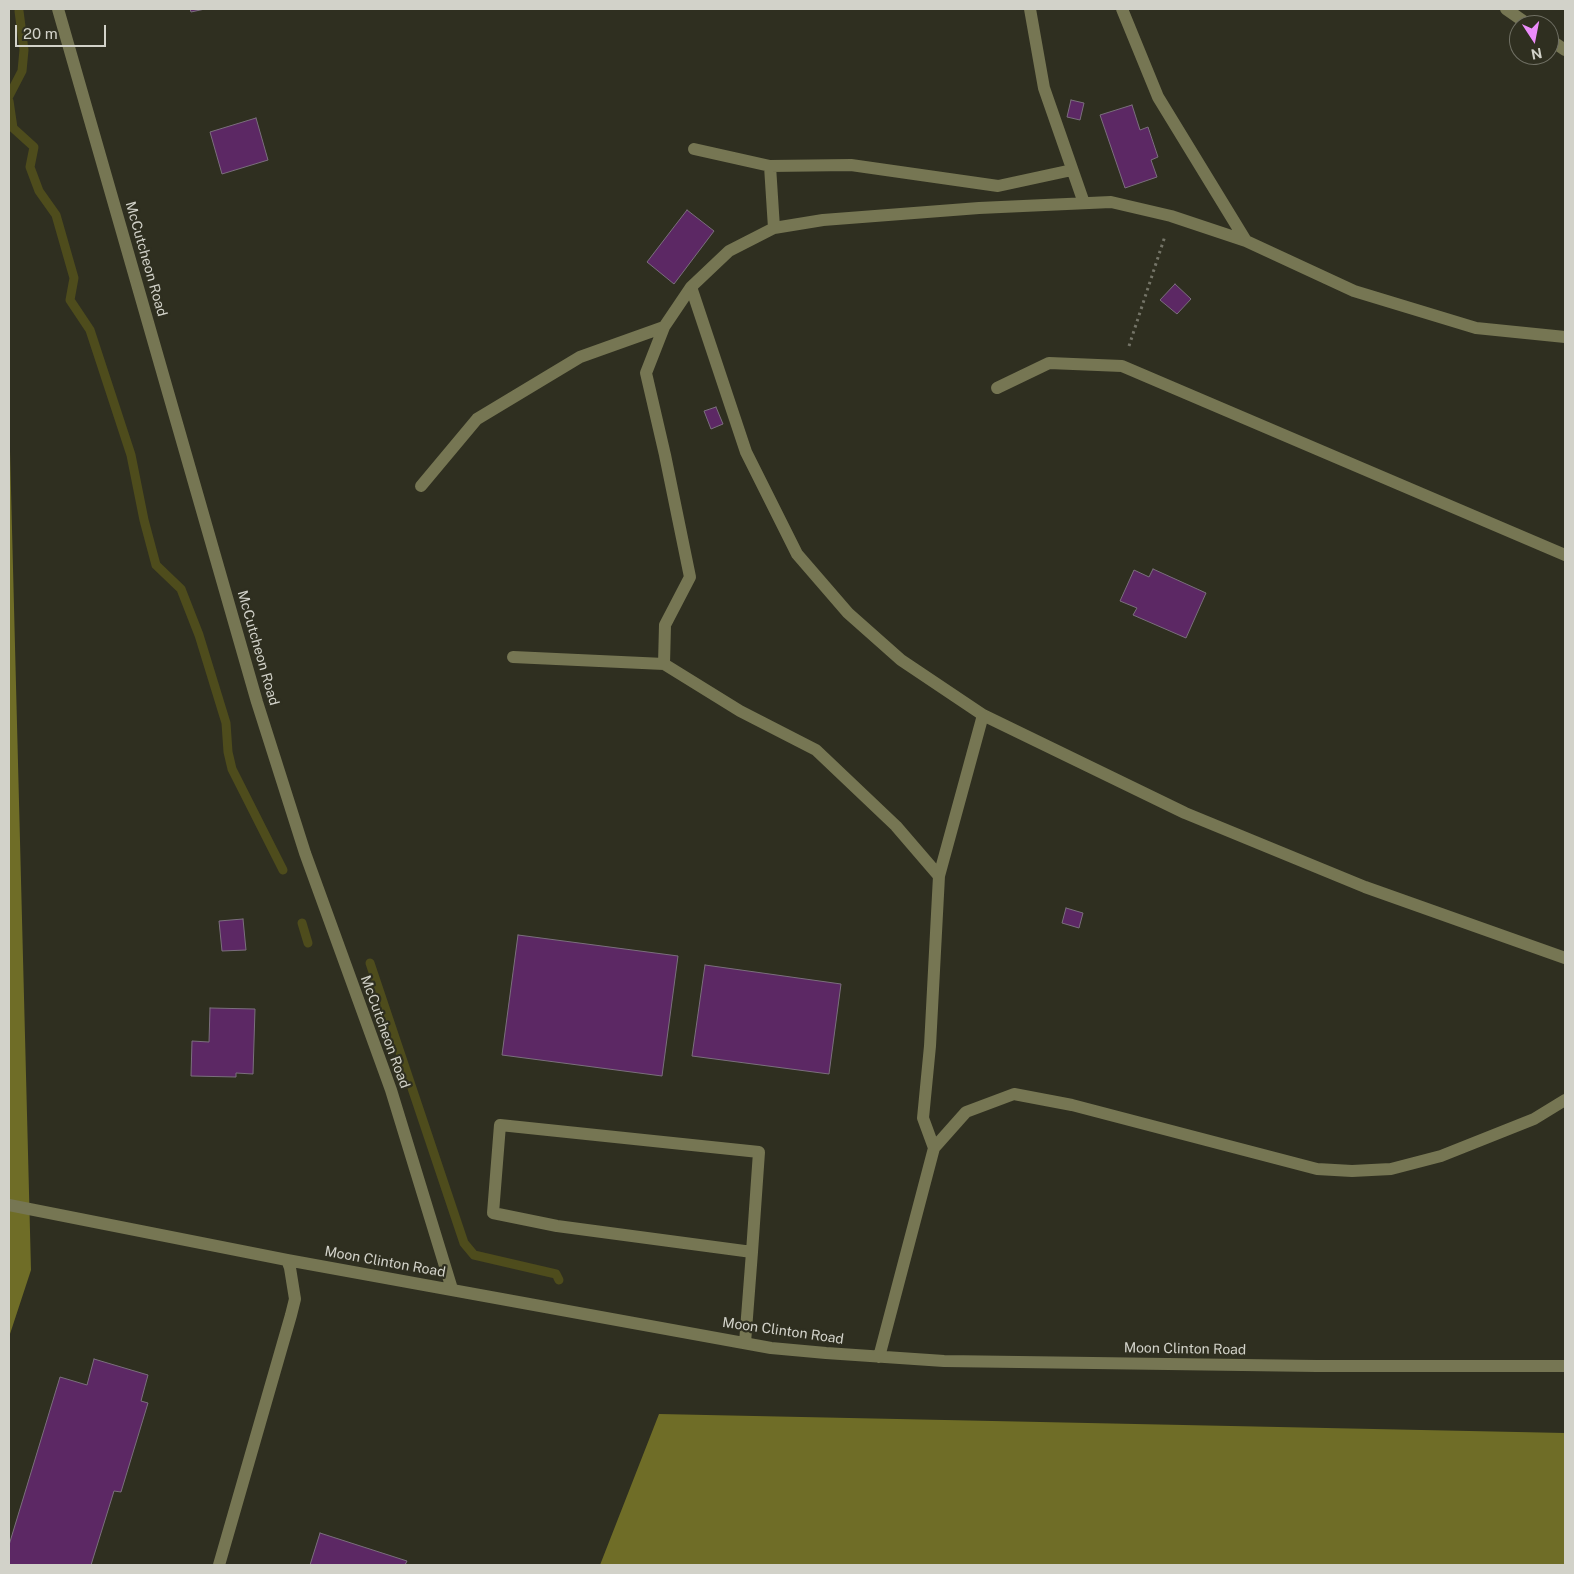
<!DOCTYPE html>
<style>
body{margin:0}
#map{position:relative;width:1574px;height:1574px;overflow:hidden;background:#2f2f20;font-family:"Public Sans",sans-serif}
canvas{display:block}
.frame{position:absolute;inset:0;border:10px solid #d2d2c9;pointer-events:none}
.north{position:absolute;left:1509px;top:15px;width:50px;height:50px;box-sizing:border-box;background:#2f2f20;border:1px solid #707064;border-radius:50%;rotate:169deg;font-size:14px;font-weight:700;line-height:20px;text-align:center;color:#d2d2c9}
.north::after{content:'';display:block;margin:auto;width:18px;height:22px;background:#ec8cfb;clip-path:polygon(50% 0,100% 100%,50% 72%,0 100%)}
.scale{position:absolute;left:15px;top:25px;width:91px;height:22px;box-sizing:border-box;border:2px solid #d2d2c9;border-top:0;padding-left:6px;font-size:15px;line-height:18px;white-space:nowrap;color:#d2d2c9;-webkit-text-stroke:4px #2f2f20;paint-order:stroke}
</style>
<div id="map">
<canvas width="1574" height="1574"></canvas>
<div class="frame"></div>
<div class="north">N</div>
<div class="scale">20 m</div>
</div>
<script>
const ctx = document.querySelector('canvas').getContext('2d');
ctx.lineJoin = 'round';
function paint(path, color) {
  ctx.fillStyle = color;
  ctx.fill(path, 'evenodd');
}
function poly(rows) {
  const path = new Path2D();
  for (const r of rows) {
    path.moveTo(r[0], r[1]);
    for (let i = 2; i < r.length; i += 2) path.lineTo(r[i], r[i + 1]);
  }
  return path;
}
function strokePath(path, color, width, dash) {
  ctx.strokeStyle = color;
  ctx.lineWidth = width;
  ctx.lineCap = dash ? 'butt' : 'round';
  ctx.setLineDash(dash || []);
  ctx.stroke(path);
}
function write(font, color, halo, rows, align = 'center') {
  ctx.font = font + ' "Public Sans",sans-serif';
  ctx.lineWidth = 4.5;
  ctx.setLineDash([]);
  ctx.textBaseline = 'middle';
  ctx.strokeStyle = halo;
  ctx.fillStyle = color;
  for (const [text, x, y, turn = 0] of rows) {
    ctx.save();
    ctx.translate(x, y);
    ctx.rotate((+turn || 0) * Math.PI / 180);
    ctx.textAlign = isNaN(turn) ? turn : align;
    if (halo) ctx.strokeText(text, 0, 0);
    ctx.fillText(text, 0, 0);
    ctx.restore();
  }
}
paint(poly([
 [9,412,31,1270,9,1337],
 [659,1414,1565,1433,1565,1565,600,1565]
]), '#6f6d27');
strokePath(poly([
 [9,96,22,71,24,50,19,11],
 [9,101,13,128,34,147,30,167,39,191,56,215,74,278,70,300,90,330,131,455,144,520,156,565,181,589,199,635,226,723,228,752,232,769,283,870],
 [302,923,308,943],
 [370,963,464,1243,474,1255,556,1274,559,1280]
]), '#4e4c1c', 9);
const building = poly([
 [190,9,205,9,191,12,190,9],
 [1071,100,1084,103,1080,120,1067,117,1071,100],
 [1132,105,1140,130,1148,127,1158,157,1151,160,1157,177,1125,188,1100,115,1132,105],
 [256,118,268,160,222,174,210,132,256,118],
 [687,210,714,231,674,284,647,262,687,210],
 [1175,284,1191,299,1177,314,1160,300,1175,284],
 [716,407,723,424,711,429,704,411,716,407],
 [1153,569,1206,593,1186,638,1133,615,1137,608,1120,601,1134,570,1149,577,1153,569],
 [1066,908,1083,913,1079,928,1062,923,1066,908],
 [243,919,246,950,222,951,219,921,243,919],
 [518,935,678,956,662,1076,502,1055,518,935],
 [705,965,841,984,829,1074,692,1056,705,965],
 [210,1008,255,1009,253,1074,236,1073,236,1077,191,1076,192,1041,209,1042,210,1008],
 [94,1359,148,1375,141,1401,148,1403,121,1492,114,1491,91,1565,9,1565,9,1545,60,1377,87,1385,94,1359],
 [320,1533,407,1561,405,1565,310,1565,320,1533]
]);
paint(building, '#5c2864');
strokePath(building, '#7b6f7d', 1);
strokePath(poly([
 [1129,346,1165,236]
]), '#747467', 3, [2.5, 4]);
strokePath(poly([
 [58,9,257,702,305,853,391,1090,452,1289],
 [1030,9,1044,88,1084,203],
 [1122,9,1158,97,1246,241],
 [1506,9,1529,25],
 [1549,39,1565,50],
 [694,149,770,166,851,165,998,186,1072,170],
 [770,166,774,228],
 [691,287,746,452,797,554,848,613,901,660,983,715,939,876],
 [997,388,1049,363,1122,366,1565,555],
 [421,486,477,419,580,357,664,327],
 [513,657,664,664],
 [983,715,1185,813,1365,887,1565,958],
 [934,1148,923,1118,930,1046,939,876,896,826,816,750,740,711,664,664,665,625,690,577,665,455,646,373,664,327,691,287,729,251,774,228,823,220,979,208,1111,202,1171,216,1246,241,1354,291,1476,328,1565,337],
 [9,1205,287,1260,771,1348,826,1353,944,1361,1317,1366,1565,1366],
 [745,1343,752,1252,759,1152,500,1125,493,1213,557,1226,752,1252],
 [879,1357,934,1148,966,1112,1014,1094,1072,1105,1317,1169,1352,1171,1391,1169,1441,1156,1534,1119,1565,1100],
 [219,1565,291,1315,295,1299,290,1268,287,1260]
]), '#767653', 12);
write('14px', '#d2d2c9', '#2f2f20', [
 ["McCutcheon Road",146,259,74],
 ["McCutcheon Road",258,648,74],
 ["McCutcheon Road",385,1032,70],
 ["Moon Clinton Road",385,1262,10],
 ["Moon Clinton Road",783,1331,8],
 ["Moon Clinton Road",1185,1349,1]
]);
</script>
